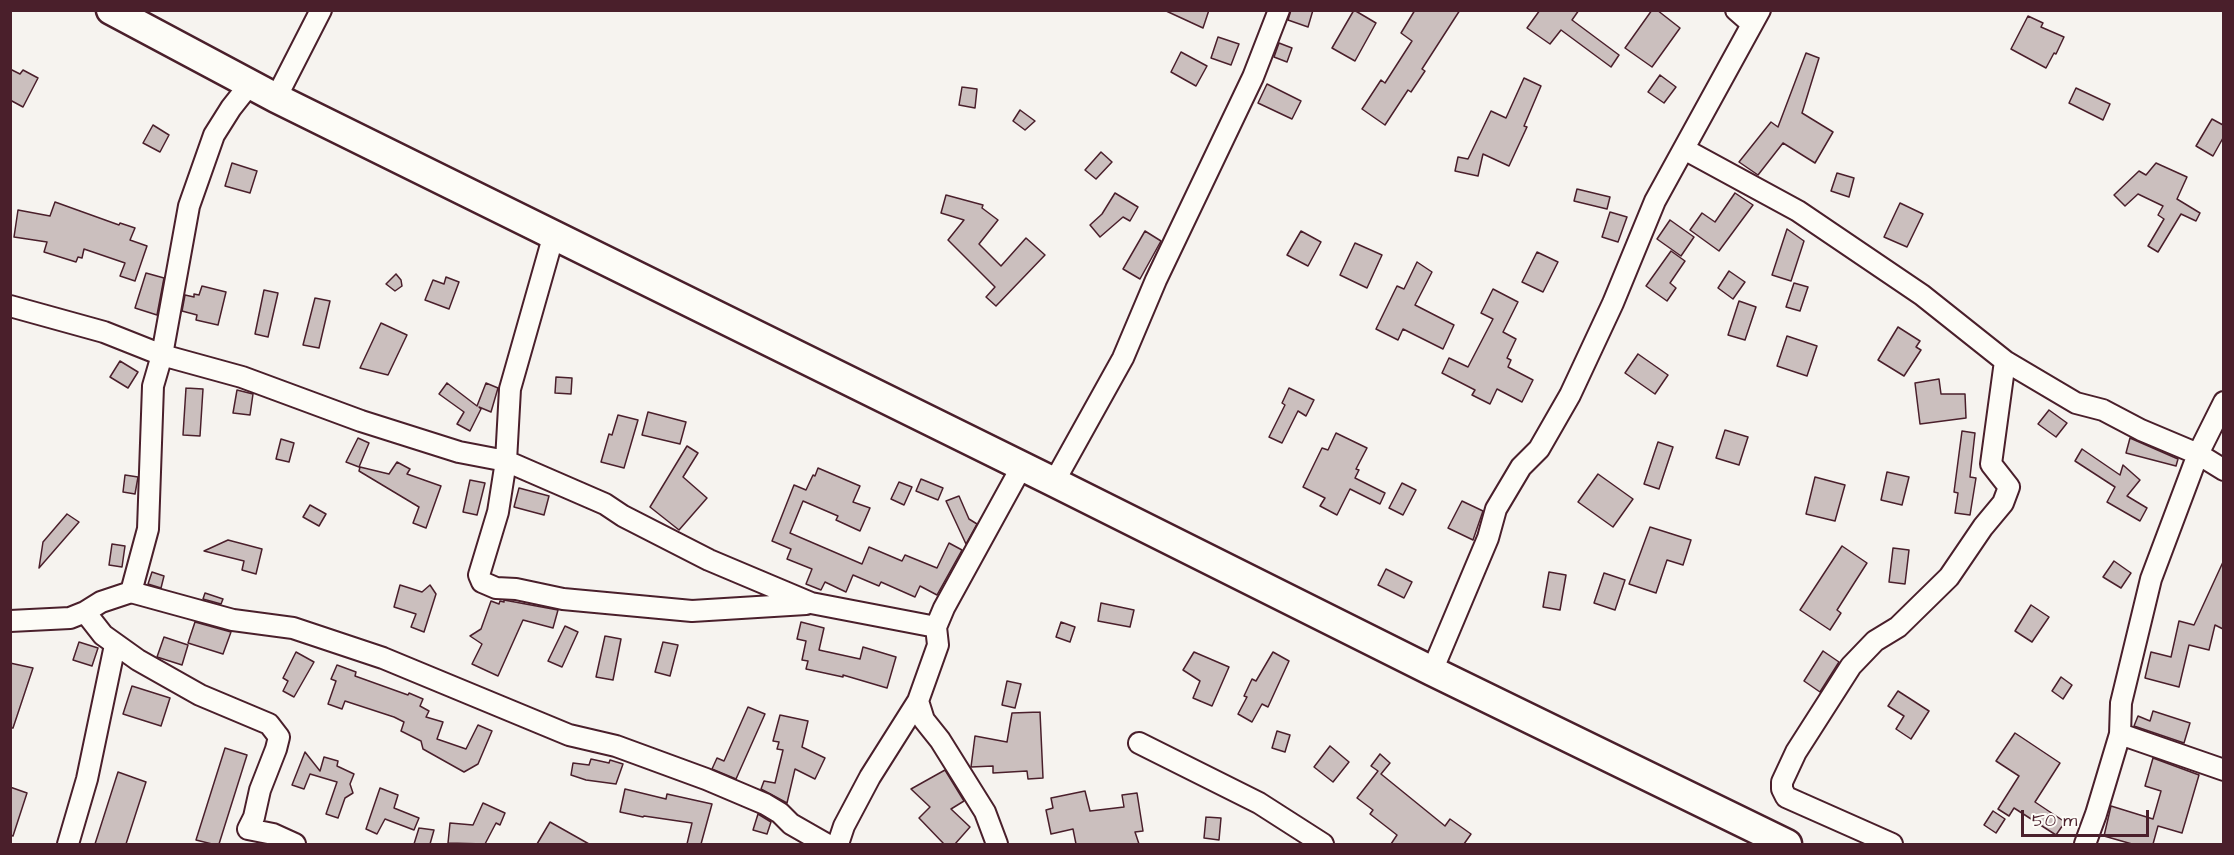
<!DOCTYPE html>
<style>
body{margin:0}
#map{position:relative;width:2234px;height:855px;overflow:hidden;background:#f6f3ef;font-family:"Architects Daughter",sans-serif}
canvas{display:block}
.frame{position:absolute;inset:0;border:12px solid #4a1f2b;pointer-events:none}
.scale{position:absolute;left:2021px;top:810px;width:128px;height:27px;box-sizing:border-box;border:3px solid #4a1f2b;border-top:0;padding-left:8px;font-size:18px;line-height:21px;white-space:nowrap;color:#4a1f2b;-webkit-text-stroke:4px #fdfcf7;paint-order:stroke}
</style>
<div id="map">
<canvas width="2234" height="855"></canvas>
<div class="frame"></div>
<div class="scale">50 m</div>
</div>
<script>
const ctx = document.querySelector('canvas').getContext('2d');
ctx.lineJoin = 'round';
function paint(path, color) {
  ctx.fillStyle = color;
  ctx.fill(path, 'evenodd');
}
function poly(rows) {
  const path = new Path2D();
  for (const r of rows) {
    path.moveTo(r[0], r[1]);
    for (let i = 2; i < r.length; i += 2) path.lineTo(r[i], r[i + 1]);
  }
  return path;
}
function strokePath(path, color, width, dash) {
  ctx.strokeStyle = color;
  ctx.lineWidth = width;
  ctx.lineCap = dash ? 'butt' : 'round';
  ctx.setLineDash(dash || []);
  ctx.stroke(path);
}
const building = poly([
 [1164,10,1209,10,1203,28,1164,10],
 [1291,10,1313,10,1308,27,1288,20,1291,10],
 [1354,10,1376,23,1355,61,1332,48,1354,10],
 [1415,10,1460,10,1422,69,1425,71,1411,92,1408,90,1385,125,1362,109,1381,80,1385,83,1412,41,1401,33,1415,10],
 [1540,10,1579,10,1572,20,1619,55,1611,67,1561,30,1550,44,1527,28,1540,10],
 [1652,10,1657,10,1680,28,1652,67,1625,48,1652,10],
 [2028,16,2043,23,2041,27,2064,37,2056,54,2054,53,2046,68,2011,49,2028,16],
 [1218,37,1239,44,1231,65,1211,58,1218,37],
 [1279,43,1292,48,1287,62,1274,57,1279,43],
 [1181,52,1207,66,1196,86,1171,72,1181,52],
 [1806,53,1819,58,1802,113,1833,132,1815,163,1783,143,1758,175,1739,162,1771,122,1778,127,1806,53],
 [10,69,20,74,23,70,38,78,23,107,10,100,10,69],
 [1660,75,1676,87,1664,103,1648,92,1660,75],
 [1524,78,1541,86,1524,126,1527,127,1509,166,1483,154,1478,176,1455,171,1458,157,1468,159,1491,111,1506,118,1524,78],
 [1267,84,1301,101,1292,119,1258,103,1267,84],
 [962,87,977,89,975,108,959,105,962,87],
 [2076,88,2110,104,2103,120,2069,103,2076,88],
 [1020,110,1035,121,1025,130,1013,121,1020,110],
 [2212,119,2223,125,2223,138,2213,156,2196,146,2212,119],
 [153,125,169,135,160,152,143,143,153,125],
 [1101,152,1112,162,1096,179,1085,170,1101,152],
 [232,163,257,171,250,193,225,186,232,163],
 [2156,163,2187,177,2177,199,2200,213,2196,221,2181,214,2158,252,2148,246,2164,219,2158,215,2163,206,2138,194,2125,206,2114,195,2139,171,2146,175,2156,163],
 [1837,173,1854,178,1849,197,1831,191,1837,173],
 [1577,189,1610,197,1607,209,1574,201,1577,189],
 [1115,193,1138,207,1130,221,1123,217,1100,237,1090,225,1102,214,1115,193],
 [1735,193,1753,205,1719,251,1690,230,1702,213,1715,222,1735,193],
 [946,195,983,205,982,208,998,220,979,244,1001,266,1026,238,1045,255,996,306,986,297,995,287,948,240,964,220,941,213,946,195],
 [55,202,119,225,120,223,135,228,130,240,147,246,135,281,120,276,125,263,84,249,82,258,78,257,76,262,44,252,47,242,14,237,18,210,50,216,55,202],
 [1900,203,1923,214,1907,247,1884,237,1900,203],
 [1610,212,1627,217,1618,242,1602,237,1610,212],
 [1670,220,1694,237,1681,256,1657,239,1670,220],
 [1787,229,1804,241,1791,281,1772,275,1787,229],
 [1145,231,1161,241,1140,279,1123,269,1145,231],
 [1301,231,1321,242,1308,266,1287,255,1301,231],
 [1355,243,1382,255,1367,288,1340,275,1355,243],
 [1671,251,1685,261,1670,283,1676,288,1667,301,1646,286,1671,251],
 [1537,252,1558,262,1543,292,1522,282,1537,252],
 [1417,262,1432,272,1415,305,1454,325,1443,349,1403,329,1398,340,1376,329,1397,286,1404,289,1417,262],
 [1729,271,1745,282,1733,299,1718,288,1729,271],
 [146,273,164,278,157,315,135,308,146,273],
 [396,274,401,280,402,286,395,291,386,284,396,274],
 [446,277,459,282,449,309,425,300,433,280,444,284,446,277],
 [1794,283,1808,287,1800,311,1786,307,1794,283],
 [202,286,226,292,218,325,196,320,197,315,182,311,185,295,194,297,194,294,199,295,202,286],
 [1493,289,1518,302,1503,332,1516,339,1507,358,1511,360,1508,367,1533,380,1522,402,1497,389,1490,404,1472,395,1475,390,1442,373,1449,358,1468,367,1493,319,1481,313,1493,289],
 [264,290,278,293,268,337,255,334,264,290],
 [315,298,330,301,319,348,303,345,315,298],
 [1739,301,1756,307,1745,340,1728,335,1739,301],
 [381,323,407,335,388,375,360,368,381,323],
 [1898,327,1920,341,1916,347,1921,350,1904,376,1878,360,1898,327],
 [1787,336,1817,346,1807,376,1777,366,1787,336],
 [1638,354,1668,375,1655,394,1625,373,1638,354],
 [120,361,138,372,128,388,110,377,120,361],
 [556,377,572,378,571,394,555,393,556,377],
 [1939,379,1941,394,1965,394,1966,418,1920,424,1915,383,1939,379],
 [447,383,477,406,486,383,498,388,491,412,479,407,481,409,470,431,457,424,464,412,439,394,447,383],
 [186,388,203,389,200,436,183,435,186,388],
 [1289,388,1314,400,1306,416,1298,411,1282,443,1269,437,1285,405,1282,403,1289,388],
 [237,390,253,394,250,415,233,413,237,390],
 [2049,410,2067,423,2056,437,2038,424,2049,410],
 [648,412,686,422,680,444,642,435,648,412],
 [618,415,638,420,624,468,601,462,609,434,612,435,618,415],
 [1725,430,1748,437,1739,465,1716,458,1725,430],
 [1962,431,1975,433,1970,477,1976,478,1970,515,1955,513,1958,493,1954,492,1962,431],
 [1336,433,1367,448,1356,469,1359,470,1355,478,1385,493,1380,504,1350,489,1337,515,1320,506,1325,498,1303,487,1322,448,1328,450,1336,433],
 [358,438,369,443,359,467,346,462,358,438],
 [2130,438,2178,459,2176,466,2126,453,2130,438],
 [281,439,294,443,289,462,276,459,281,439],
 [1658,442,1673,447,1659,489,1644,484,1658,442],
 [687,446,698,453,683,477,707,498,679,530,650,507,687,446],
 [2082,449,2120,475,2123,465,2140,480,2127,496,2147,508,2140,521,2107,502,2115,487,2075,461,2082,449],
 [397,462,410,469,407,474,441,486,426,528,413,523,419,507,359,471,360,467,389,474,397,462],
 [818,468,860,486,853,502,870,508,860,531,836,520,838,516,803,501,790,533,862,564,869,547,902,561,905,555,937,568,949,543,962,550,937,595,920,586,915,597,881,582,879,586,853,575,846,592,825,582,821,590,806,584,812,569,787,559,791,549,772,541,794,485,806,490,813,475,815,476,818,468],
 [1887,472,1909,477,1902,505,1881,500,1887,472],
 [1598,474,1633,499,1613,527,1578,502,1598,474],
 [125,475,138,477,135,494,123,492,125,475],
 [1815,477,1845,485,1835,521,1806,514,1815,477],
 [921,479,943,488,938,500,916,491,921,479],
 [470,480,485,483,477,515,463,512,470,480],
 [899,482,912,487,904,505,891,499,899,482],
 [1402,483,1416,490,1403,515,1389,508,1402,483],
 [519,488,549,496,544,515,514,507,519,488],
 [959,496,969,519,977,524,966,544,946,501,959,496],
 [1462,501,1483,511,1473,540,1448,528,1462,501],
 [310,505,326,514,319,526,303,517,310,505],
 [67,514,79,522,39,568,43,542,67,514],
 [1650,527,1691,540,1683,565,1667,560,1656,593,1629,584,1650,527],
 [228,540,262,549,256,574,242,570,244,561,204,551,228,540],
 [112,544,125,546,122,567,109,565,112,544],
 [1842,546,1867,563,1837,610,1841,613,1830,630,1800,610,1842,546],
 [1893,548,1909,550,1905,584,1889,582,1893,548],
 [2114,561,2131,573,2121,588,2103,577,2114,561],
 [2223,562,2223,629,2215,625,2209,650,2189,645,2179,687,2145,678,2151,652,2171,657,2179,621,2194,625,2223,562],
 [1386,569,1412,582,1404,598,1378,585,1386,569],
 [152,572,164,576,161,588,148,584,152,572],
 [1549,572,1566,575,1560,610,1543,607,1549,572],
 [1604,573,1625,580,1615,610,1594,603,1604,573],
 [400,585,422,592,430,585,436,594,424,632,411,627,416,614,394,607,400,585],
 [205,593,223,599,221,604,203,599,205,593],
 [504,600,558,610,553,628,523,620,498,676,472,664,482,644,470,636,481,629,491,601,499,604,500,601,504,602,504,600],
 [1101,603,1134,610,1130,627,1098,621,1101,603],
 [2031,605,2049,617,2032,642,2015,631,2031,605],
 [195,622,231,632,223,654,188,643,195,622],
 [801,622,824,628,819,650,860,659,863,647,896,657,887,688,843,675,843,677,806,669,808,661,802,660,806,641,797,639,801,622],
 [1061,622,1075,627,1070,642,1056,637,1061,622],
 [565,626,578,632,562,667,548,661,565,626],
 [605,636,621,639,613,680,596,677,605,636],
 [164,637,188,645,182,665,157,657,164,637],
 [79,642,98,648,92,666,73,660,79,642],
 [663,642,678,645,670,676,655,672,663,642],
 [1823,651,1839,662,1820,692,1804,681,1823,651],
 [296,652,314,662,294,697,283,691,288,681,283,678,296,652],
 [1194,652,1229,667,1212,706,1193,698,1200,681,1183,670,1194,652],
 [1273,652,1289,661,1268,707,1262,704,1252,722,1238,714,1247,697,1244,696,1252,679,1256,681,1273,652],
 [10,663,33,668,13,728,10,728,10,663],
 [337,665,356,672,355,676,408,695,409,693,423,699,420,706,429,711,426,717,443,722,437,739,466,749,478,725,492,731,478,764,464,772,423,749,421,741,401,731,404,722,394,717,345,701,342,709,328,704,336,681,331,679,337,665],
 [2061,677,2072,685,2063,699,2052,691,2061,677],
 [1007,681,1021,684,1015,708,1002,705,1007,681],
 [132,686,170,698,161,726,123,714,132,686],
 [1898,691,1929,711,1911,739,1896,729,1904,716,1888,706,1898,691],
 [748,707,765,714,736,779,712,769,717,758,724,761,748,707],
 [2153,711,2190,723,2184,743,2134,726,2138,716,2150,721,2153,711],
 [1040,712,1043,778,1028,779,1027,771,993,773,993,766,971,767,975,736,1007,742,1012,713,1040,712],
 [780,715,808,721,802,747,825,758,815,779,795,769,787,803,761,789,764,781,775,783,783,750,777,749,779,742,773,741,780,715],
 [1277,731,1290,735,1285,752,1272,748,1277,731],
 [2015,733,2060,763,2035,802,2065,822,2056,835,2014,808,2009,816,1998,809,2019,776,1996,761,2015,733],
 [1330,746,1349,762,1333,782,1314,767,1330,746],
 [225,748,247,755,219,844,212,844,196,840,225,748],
 [305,752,320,771,324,757,338,761,337,766,354,774,350,784,353,793,345,798,338,818,326,814,337,782,310,774,304,789,292,785,305,752],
 [1380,754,1390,763,1381,774,1445,826,1450,819,1471,834,1464,844,1391,844,1397,835,1370,814,1373,810,1357,798,1378,771,1371,766,1380,754],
 [2153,758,2199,775,2182,833,2158,826,2153,844,2132,844,2104,836,2111,806,2153,819,2161,791,2145,786,2153,758],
 [591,759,609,763,610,760,623,764,616,784,586,780,571,775,573,763,589,765,591,759],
 [945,770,964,801,951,809,970,827,955,844,944,844,919,818,930,807,911,789,945,770],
 [118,772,146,782,126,844,95,844,118,772],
 [10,787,27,793,13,836,10,835,10,787],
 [380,788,398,795,394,808,419,818,414,830,385,819,377,834,366,829,380,788],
 [625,789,666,799,667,794,712,804,701,844,687,844,692,823,644,816,643,817,620,812,625,789],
 [1085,791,1090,811,1124,807,1122,795,1137,793,1143,831,1135,832,1139,844,1076,844,1073,829,1051,834,1046,810,1053,808,1051,798,1085,791],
 [483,803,505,813,500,825,496,823,485,844,448,843,450,823,473,825,483,803],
 [1993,811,2005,819,1996,833,1984,825,1993,811],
 [758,814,771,822,767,834,753,830,758,814],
 [1206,817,1221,818,1219,840,1204,838,1206,817],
 [550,822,589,844,537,844,550,822],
 [419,828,434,830,430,844,414,844,419,828]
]);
paint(building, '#cbbfbe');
strokePath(building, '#4a1f2b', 1.5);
const minor = poly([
 [1736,10,1752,24],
 [276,98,321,10],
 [1684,149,1798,211,1922,295,2005,361],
 [554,234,510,389,506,461,498,512,479,575,482,582,496,588,516,589,563,599,692,611,806,604],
 [10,306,104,332,162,355,242,377,361,421,459,452,506,461,605,504,623,516,709,560,811,603,936,627],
 [1054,482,1123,358,1156,280,1253,77,1279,10],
 [131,592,148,529,153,386,162,355,189,206,214,135,231,108,250,84],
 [85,612,103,635,138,660,200,695,269,724,279,737,276,749,260,790,254,817,248,829,273,834,295,844],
 [10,621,70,618,85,612,101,602,131,592,233,620,293,628,383,658,569,735,616,746,706,779,765,804,780,813,791,824,826,844],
 [1432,671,1488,538,1496,509,1521,467,1539,449,1570,395,1613,303,1655,201,1760,10],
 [2120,734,2224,770],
 [1139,743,1259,803,1323,844],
 [68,844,87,779,115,645],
 [838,844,844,826,870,777,918,701],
 [997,844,985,812,940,740,924,720,918,701,938,645,936,627,944,608,1022,466],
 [1892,844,1786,797,1782,789,1782,782,1796,752,1851,666,1875,641,1898,627,1949,577,1983,527,2003,503,2009,487,1991,464,2005,361,2076,403,2103,410,2141,430,2198,454,2224,470],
 [2085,844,2096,814,2120,734,2121,703,2151,579,2198,454,2224,402]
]);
const highway = poly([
 [111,10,276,98,1054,482,1432,671,1787,844]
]);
strokePath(minor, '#4a1f2b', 24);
strokePath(highway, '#4a1f2b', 33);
strokePath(minor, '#fdfcf7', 20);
strokePath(highway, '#fdfcf7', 28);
</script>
